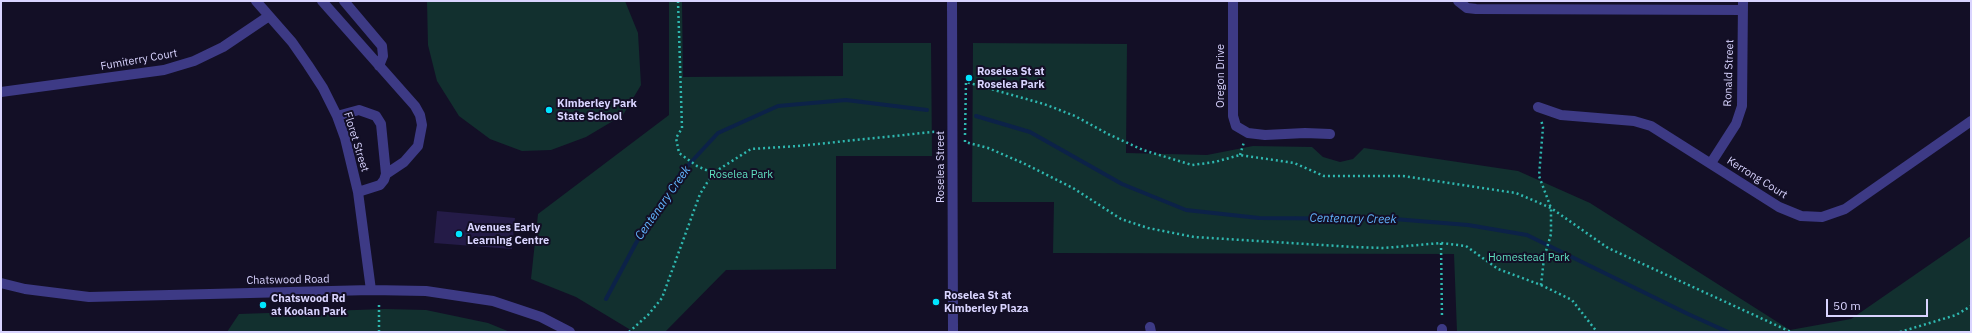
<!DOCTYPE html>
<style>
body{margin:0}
#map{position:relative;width:1972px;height:333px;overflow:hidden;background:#130f26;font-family:"IBM Plex Sans",sans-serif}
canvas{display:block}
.frame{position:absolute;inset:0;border:2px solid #d9d4ff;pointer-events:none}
.scale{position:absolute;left:1826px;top:299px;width:102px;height:18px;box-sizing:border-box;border:2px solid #d9d4ff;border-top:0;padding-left:5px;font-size:12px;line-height:14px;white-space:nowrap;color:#d9d4ff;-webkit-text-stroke:3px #130f26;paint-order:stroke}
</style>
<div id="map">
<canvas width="1972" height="333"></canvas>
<div class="frame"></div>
<div class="scale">50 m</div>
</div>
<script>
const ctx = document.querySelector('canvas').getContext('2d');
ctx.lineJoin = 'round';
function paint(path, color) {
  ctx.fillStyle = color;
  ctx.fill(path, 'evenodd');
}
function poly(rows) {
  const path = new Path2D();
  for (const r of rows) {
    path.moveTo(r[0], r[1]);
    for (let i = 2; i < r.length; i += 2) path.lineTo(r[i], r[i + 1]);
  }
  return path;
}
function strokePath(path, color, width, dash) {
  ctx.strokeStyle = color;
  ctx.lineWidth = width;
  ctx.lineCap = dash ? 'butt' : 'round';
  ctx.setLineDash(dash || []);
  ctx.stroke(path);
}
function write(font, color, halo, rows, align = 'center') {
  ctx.font = font + ' "IBM Plex Sans",sans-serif';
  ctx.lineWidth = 4;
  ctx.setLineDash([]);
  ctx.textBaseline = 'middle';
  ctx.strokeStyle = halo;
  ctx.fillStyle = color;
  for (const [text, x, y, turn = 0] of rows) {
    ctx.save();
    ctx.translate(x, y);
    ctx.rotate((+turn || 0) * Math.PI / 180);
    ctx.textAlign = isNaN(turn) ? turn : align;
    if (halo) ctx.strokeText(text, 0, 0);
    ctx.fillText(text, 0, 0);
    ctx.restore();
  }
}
paint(poly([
 [427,1,625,1,638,33,641,85,623,115,586,137,551,150,522,151,490,139,459,116,437,81,428,45],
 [669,1,682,1,683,77,843,76,843,43,931,43,932,156,836,156,836,269,726,270,665,332,634,332,576,297,531,279,538,214,669,115],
 [973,43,1127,44,1126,153,1207,155,1253,146,1312,147,1323,157,1340,162,1353,159,1364,148,1518,171,1590,203,1790,330,1851,319,1971,236,1971,332,1457,332,1454,254,1053,253,1054,202,972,202],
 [385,309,426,310,488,323,510,332,227,332,239,314]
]), '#12302f');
strokePath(poly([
 [976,116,1030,132,1122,184,1186,210,1259,218,1394,219,1468,225,1527,235,1688,314,1728,332],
 [606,299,636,243,680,174,718,133,778,106,846,100,927,110]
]), '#0c2248', 4);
paint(poly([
 [437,211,515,218,512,249,434,243]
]), '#241b47');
strokePath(poly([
 [678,1,682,128,676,138,679,153,697,166,713,173],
 [965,135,966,82,1044,104,1075,116,1108,134,1143,150,1192,165,1215,162,1240,155,1294,163,1324,176,1403,176,1516,193,1551,208,1608,248,1791,332],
 [965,140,965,142,988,148,1023,163,1073,188,1121,219,1148,228,1194,237,1354,247,1384,248,1441,243,1466,246,1498,269,1541,285,1544,258,1551,234,1551,208,1539,176,1543,127,1541,120],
 [1240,155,1244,142],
 [1441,243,1442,318],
 [1541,285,1572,300,1597,332],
 [379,332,379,304],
 [629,332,648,315,662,298,700,194,713,173,751,149,798,146,942,131],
 [1900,332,1956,315,1971,306]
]), '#2fb8b0', 2.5, [2, 3]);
strokePath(poly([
 [256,1,292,42,308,65,323,88,337,116,345,138,358,192,371,290],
 [322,1,415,106,420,115,422,125,418,146,404,162,386,174],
 [344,1,382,46,383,56,379,66],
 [952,1,953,332],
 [1233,1,1233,116,1236,126,1248,133,1265,135,1305,133,1330,134],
 [1458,1,1467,8,1476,9,1743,10],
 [1,92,164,70,194,61,223,47,269,16],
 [1538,107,1561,115,1634,121,1651,126,1779,207,1801,216,1822,217,1845,209,1971,121],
 [337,116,359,110,376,116,381,124,386,174,384,180,380,185,358,192],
 [1711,163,1736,124,1742,106,1743,1],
 [1,283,25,289,89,297,371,290,426,291,493,301,541,317,570,332],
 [1150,327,1151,332],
 [1442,332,1442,329]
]), '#3d3a85', 10);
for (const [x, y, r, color] of [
 [969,78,4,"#00e5ff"],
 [549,110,4,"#00e5ff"],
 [459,234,4,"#00e5ff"],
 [936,302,4,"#00e5ff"],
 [263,305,4,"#00e5ff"]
]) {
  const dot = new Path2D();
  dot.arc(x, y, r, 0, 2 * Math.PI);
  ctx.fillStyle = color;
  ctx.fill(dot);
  strokePath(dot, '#130f26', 1.5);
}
write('11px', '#d9d4ff', '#130f26', [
 ["Fumiterry Court",139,60,-10],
 ["Ronald Street",1729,73,-88],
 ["Oregon Drive",1221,76,-90],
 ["Floret Street",356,142,73],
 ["Roselea Street",941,167,-90],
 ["Kerrong Court",1757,178,32],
 ["Chatswood Road",288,280,-1]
]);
write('bold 11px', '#d9d4ff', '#130f26', [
 ["Roselea St at",977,72],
 ["Roselea Park",977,85],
 ["Kimberley Park",557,104],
 ["State School",557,117],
 ["Avenues Early",467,228],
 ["Learning Centre",467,241],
 ["Roselea St at",944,296],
 ["Kimberley Plaza",944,309],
 ["Chatswood Rd",271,299],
 ["at Koolan Park",271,312]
], 'left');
write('11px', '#5fe0c0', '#130f26', [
 ["Roselea Park",741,175],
 ["Homestead Park",1529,258]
]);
write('italic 12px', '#62b6ff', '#130f26', [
 ["Centenary Creek",663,203,-55],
 ["Centenary Creek",1353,219,1]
]);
</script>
